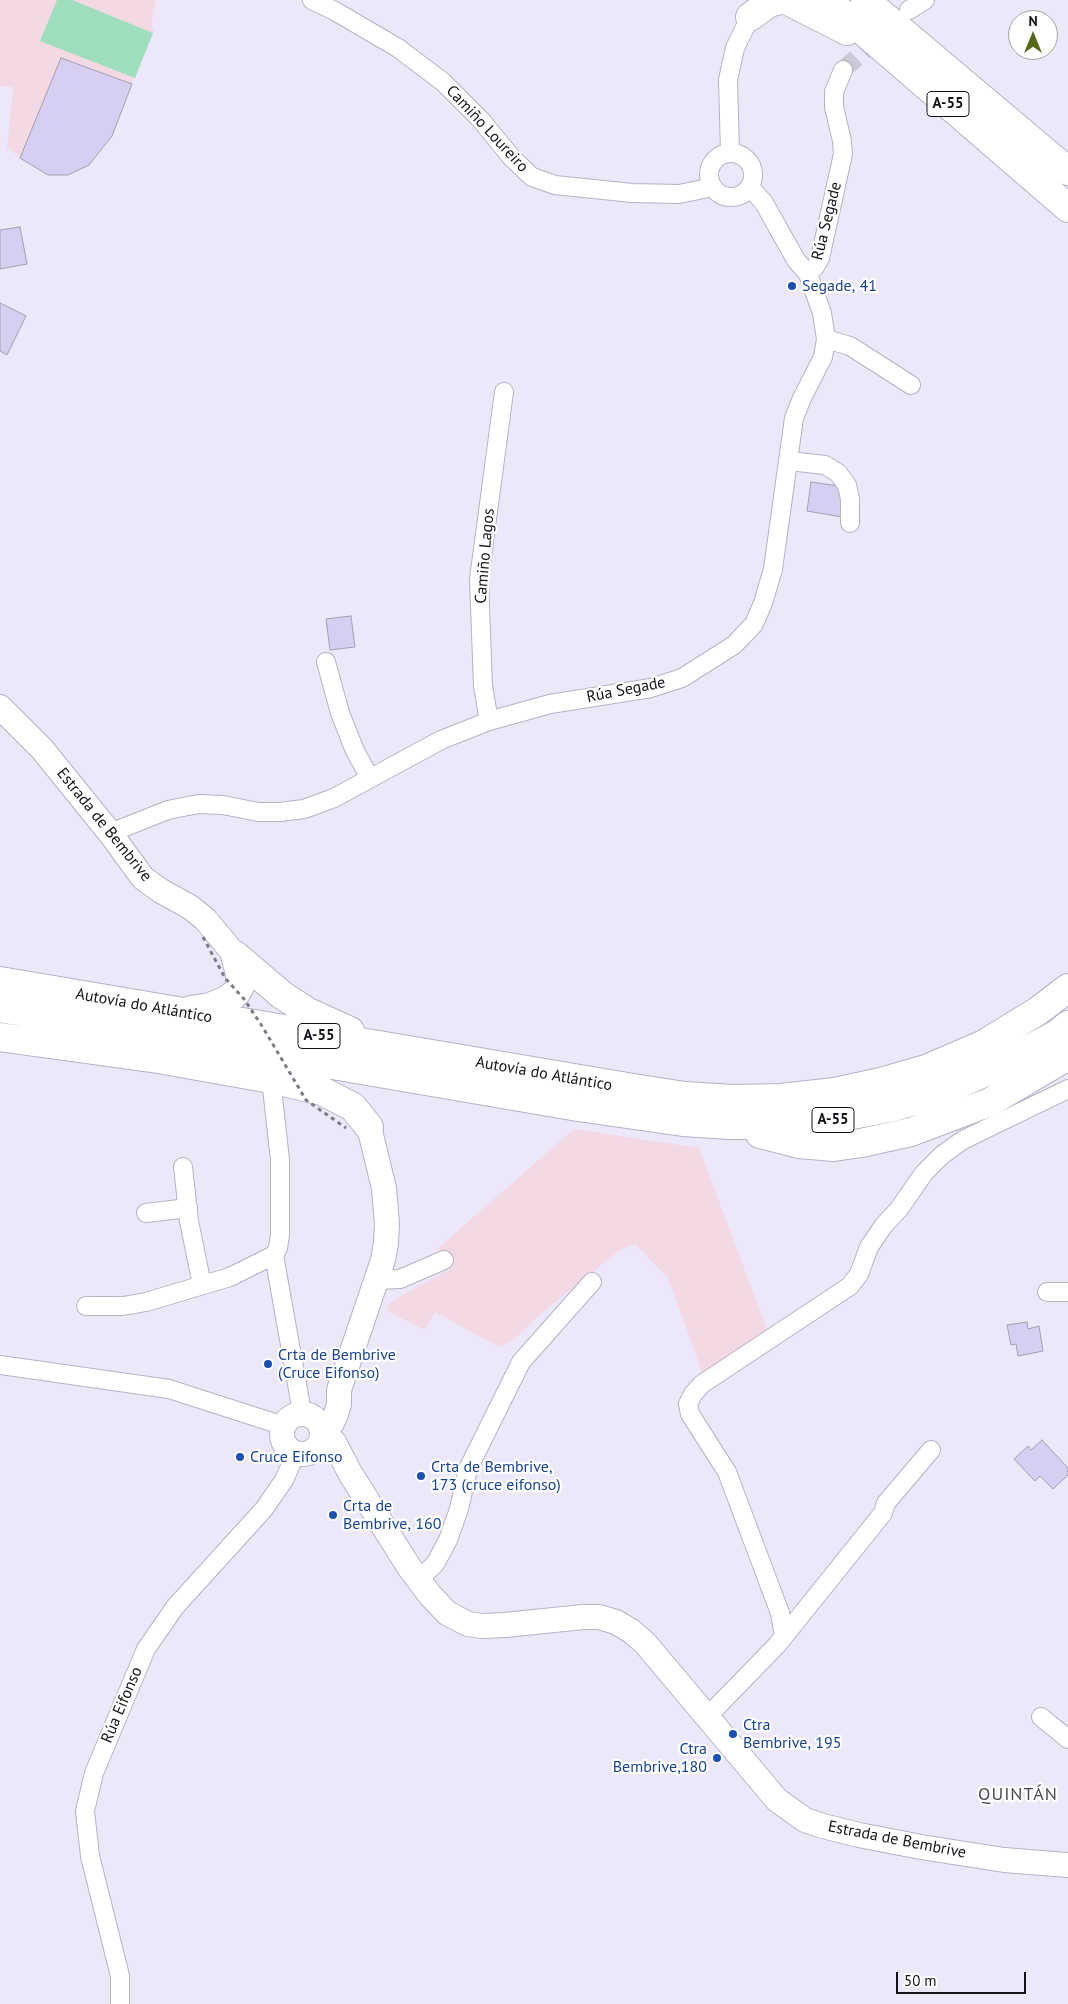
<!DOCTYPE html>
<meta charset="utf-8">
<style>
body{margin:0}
#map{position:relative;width:1068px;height:2004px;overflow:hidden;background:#ece8fa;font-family:"PT Sans",sans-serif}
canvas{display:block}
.north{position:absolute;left:1008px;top:10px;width:50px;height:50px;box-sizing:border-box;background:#fff;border:1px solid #a1a1a3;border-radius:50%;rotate:0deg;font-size:14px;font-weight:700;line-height:20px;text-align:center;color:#141319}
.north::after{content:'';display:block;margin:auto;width:18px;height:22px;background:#546815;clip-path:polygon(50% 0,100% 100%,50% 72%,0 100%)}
.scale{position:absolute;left:896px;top:1972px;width:130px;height:22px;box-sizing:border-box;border:2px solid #141319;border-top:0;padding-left:6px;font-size:15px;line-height:18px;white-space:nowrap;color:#141319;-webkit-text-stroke:4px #fff;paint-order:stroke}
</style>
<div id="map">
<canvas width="1068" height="2004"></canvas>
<div class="north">N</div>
<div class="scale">50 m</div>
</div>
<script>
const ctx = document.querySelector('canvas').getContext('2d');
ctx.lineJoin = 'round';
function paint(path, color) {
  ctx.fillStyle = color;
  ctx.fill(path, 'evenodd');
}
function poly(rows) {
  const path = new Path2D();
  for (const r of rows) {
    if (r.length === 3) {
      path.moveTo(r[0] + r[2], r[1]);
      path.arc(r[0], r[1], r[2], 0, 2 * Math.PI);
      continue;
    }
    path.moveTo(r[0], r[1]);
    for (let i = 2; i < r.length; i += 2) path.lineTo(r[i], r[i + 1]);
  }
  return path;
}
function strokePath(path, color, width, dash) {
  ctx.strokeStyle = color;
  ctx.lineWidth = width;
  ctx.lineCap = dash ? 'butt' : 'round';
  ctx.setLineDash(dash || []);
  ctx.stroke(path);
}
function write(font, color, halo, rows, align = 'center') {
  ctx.font = font + ' "PT Sans",sans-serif';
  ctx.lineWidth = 4.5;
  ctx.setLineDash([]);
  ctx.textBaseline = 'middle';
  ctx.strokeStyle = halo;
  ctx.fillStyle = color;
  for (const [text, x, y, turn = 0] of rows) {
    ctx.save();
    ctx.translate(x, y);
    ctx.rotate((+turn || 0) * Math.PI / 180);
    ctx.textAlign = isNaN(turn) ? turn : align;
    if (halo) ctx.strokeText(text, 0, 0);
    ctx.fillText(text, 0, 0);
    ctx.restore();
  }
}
paint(poly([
 [0,0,156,0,151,27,154,30,117,119,47,169,16,154,7,148,13,87,0,86],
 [574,1129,699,1148,767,1329,760,1338,702,1372,668,1278,635,1244,620,1250,536,1318,512,1341,499,1347,435,1312,425,1330,387,1311,389,1304,399,1297,449,1270,438,1248]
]), '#f2d9e3');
paint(poly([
 [57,0,72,0,153,33,135,78,40,41]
]), '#9fdebc');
const building = poly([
 [61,58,132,84,112,136,89,165,68,175,48,175,20,158,61,58],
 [20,227,27,264,0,269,0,230,20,227],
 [0,303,26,316,7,355,0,351,0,303],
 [811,482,846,487,842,517,807,511,811,482],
 [351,616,355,647,330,650,326,619,351,616],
 [1027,1322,1028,1329,1039,1326,1043,1351,1018,1356,1016,1344,1011,1345,1007,1325,1027,1322],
 [1042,1440,1068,1468,1068,1475,1053,1489,1040,1476,1035,1481,1014,1459,1028,1446,1031,1450,1042,1440]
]);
paint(building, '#d7cff1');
strokePath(building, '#a29eaf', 1);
strokePath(poly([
 [843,70,882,34]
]), '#ccc8d8', 18, [18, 9]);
const street = poly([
 [312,0,333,10,398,48,443,82,481,120,512,158,532,177,555,185,632,193,679,194,713,187],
 [909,10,925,0],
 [730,152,728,80,735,48,750,17],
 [731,175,22],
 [808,274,815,267,820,258,843,154,842,141,834,107,834,92,843,70],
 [826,339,850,346,911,385],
 [789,461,825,465,838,473,847,485,850,499,850,523],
 [326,662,340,713,355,751,370,778],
 [489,721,483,686,479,579,504,392],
 [110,833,168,810,198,804,223,805,258,812,280,812,304,809,334,798,441,740,489,721,550,704,651,688,682,678,734,645,754,624,763,603,773,569,794,418,802,398,823,357,826,339,822,313,808,274,796,260,764,203,750,187],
 [183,1167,189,1221,202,1285],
 [146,1213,188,1208],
 [274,1255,300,1401,301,1415],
 [376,1280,400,1279,444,1260],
 [1047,1292,1068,1292],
 [86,1306,123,1306,146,1302,230,1277,274,1255,278,1248,280,1235,280,1160,271,1079],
 [0,1365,169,1389,284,1426],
 [418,1580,435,1564,448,1540,459,1509,468,1469,521,1362,592,1282],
 [784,1636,780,1613,727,1472,690,1414,688,1404,693,1394,702,1384,850,1286,859,1274,869,1247,884,1225,899,1209,924,1173,942,1155,963,1140,1068,1089],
 [707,1717,777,1645,883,1513,886,1503,931,1450],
 [1041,1717,1068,1739],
 [120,2004,120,1976,90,1856,85,1811,94,1773,146,1649,175,1607,264,1509,284,1480,296,1453]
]);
const secondary = poly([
 [0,707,42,749,110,833,143,878,161,891,190,907,205,919,235,955],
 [302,1434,20],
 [322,1432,332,1423,336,1414,339,1404,339,1390,383,1260,386,1243,387,1224,384,1188,369,1127],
 [322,1437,334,1442,350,1473,409,1567,430,1595,447,1613,468,1624,482,1626,505,1625,583,1617,599,1617,616,1622,631,1631,645,1643,777,1800,805,1820,823,1826,859,1835,921,1847,1004,1860,1068,1865]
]);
const highway = poly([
 [786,0,847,31],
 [827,0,1068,208],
 [865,0,1068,171],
 [750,17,769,3,780,0],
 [235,955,282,995,308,1012,350,1031],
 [0,981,639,1089,685,1096,732,1099,781,1098,835,1092,881,1082,926,1069,984,1044,1038,1011,1068,988],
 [0,1008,578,1107,683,1122,730,1125,775,1125,817,1122,893,1107,932,1096,995,1068,1057,1034,1068,1025],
 [191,1010,210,1007,227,1000,236,993,240,986,240,974,235,955],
 [0,1037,158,1059,271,1079,322,1091,353,1107,369,1127],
 [760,1134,799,1144,834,1147,861,1143,911,1132,990,1102,1068,1056]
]);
strokePath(street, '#b6b2c4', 20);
strokePath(secondary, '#b6b2c4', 26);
strokePath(highway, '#b6b2c4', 30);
strokePath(street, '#fff', 18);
strokePath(secondary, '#fff', 24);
strokePath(highway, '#fff', 28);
strokePath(poly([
 [203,937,225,978,244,999,262,1026,306,1100,346,1128]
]), '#7e7b87', 3, [4, 4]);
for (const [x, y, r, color] of [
 [792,286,5,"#1a4fb4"],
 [268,1364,5,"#1a4fb4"],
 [240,1457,5,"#1a4fb4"],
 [421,1476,5,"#1a4fb4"],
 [333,1515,5,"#1a4fb4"],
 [733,1734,5,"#1a4fb4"],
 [717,1758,5,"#1a4fb4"]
]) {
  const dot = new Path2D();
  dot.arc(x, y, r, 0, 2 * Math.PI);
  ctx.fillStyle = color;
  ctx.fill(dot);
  strokePath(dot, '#fff', 2);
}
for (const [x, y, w] of [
 [948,104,42],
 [319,1036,42],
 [833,1120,42]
]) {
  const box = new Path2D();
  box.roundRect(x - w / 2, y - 12.5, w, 25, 4);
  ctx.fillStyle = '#fff';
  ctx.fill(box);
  strokePath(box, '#141319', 1);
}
write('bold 15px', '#141319', null, [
 ["A-55",948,104],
 ["A-55",319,1036],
 ["A-55",833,1120]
]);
write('16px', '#141319', '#fff', [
 ["Camiño Loureiro",487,129,47],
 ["Rúa Segade",827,221,-76],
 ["Camiño Lagos",485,556,-85],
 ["Rúa Segade",626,690,-11],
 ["Estrada de Bembrive",104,825,51],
 ["Autovía do Atlántico",144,1006,10],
 ["Autovía do Atlántico",544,1074,10],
 ["Rúa Eifonso",122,1705,-67],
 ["Estrada de Bembrive",897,1840,11]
]);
write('16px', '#164399', '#fff', [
 ["Segade, 41",802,286],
 ["Crta de Bembrive",278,1355],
 ["(Cruce Eifonso)",278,1373],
 ["Cruce Eifonso",250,1457],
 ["Crta de Bembrive,",431,1467],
 ["173 (cruce eifonso)",431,1485],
 ["Crta de",343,1506],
 ["Bembrive, 160",343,1524],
 ["Ctra",743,1725],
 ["Bembrive, 195",743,1743],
 ["Ctra",707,1749,"right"],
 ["Bembrive,180",707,1767,"right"]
], 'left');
ctx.letterSpacing = '1px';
write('18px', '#4b4756', '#fff', [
 ["QUINTÁN",1018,1795]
]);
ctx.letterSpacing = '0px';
</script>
